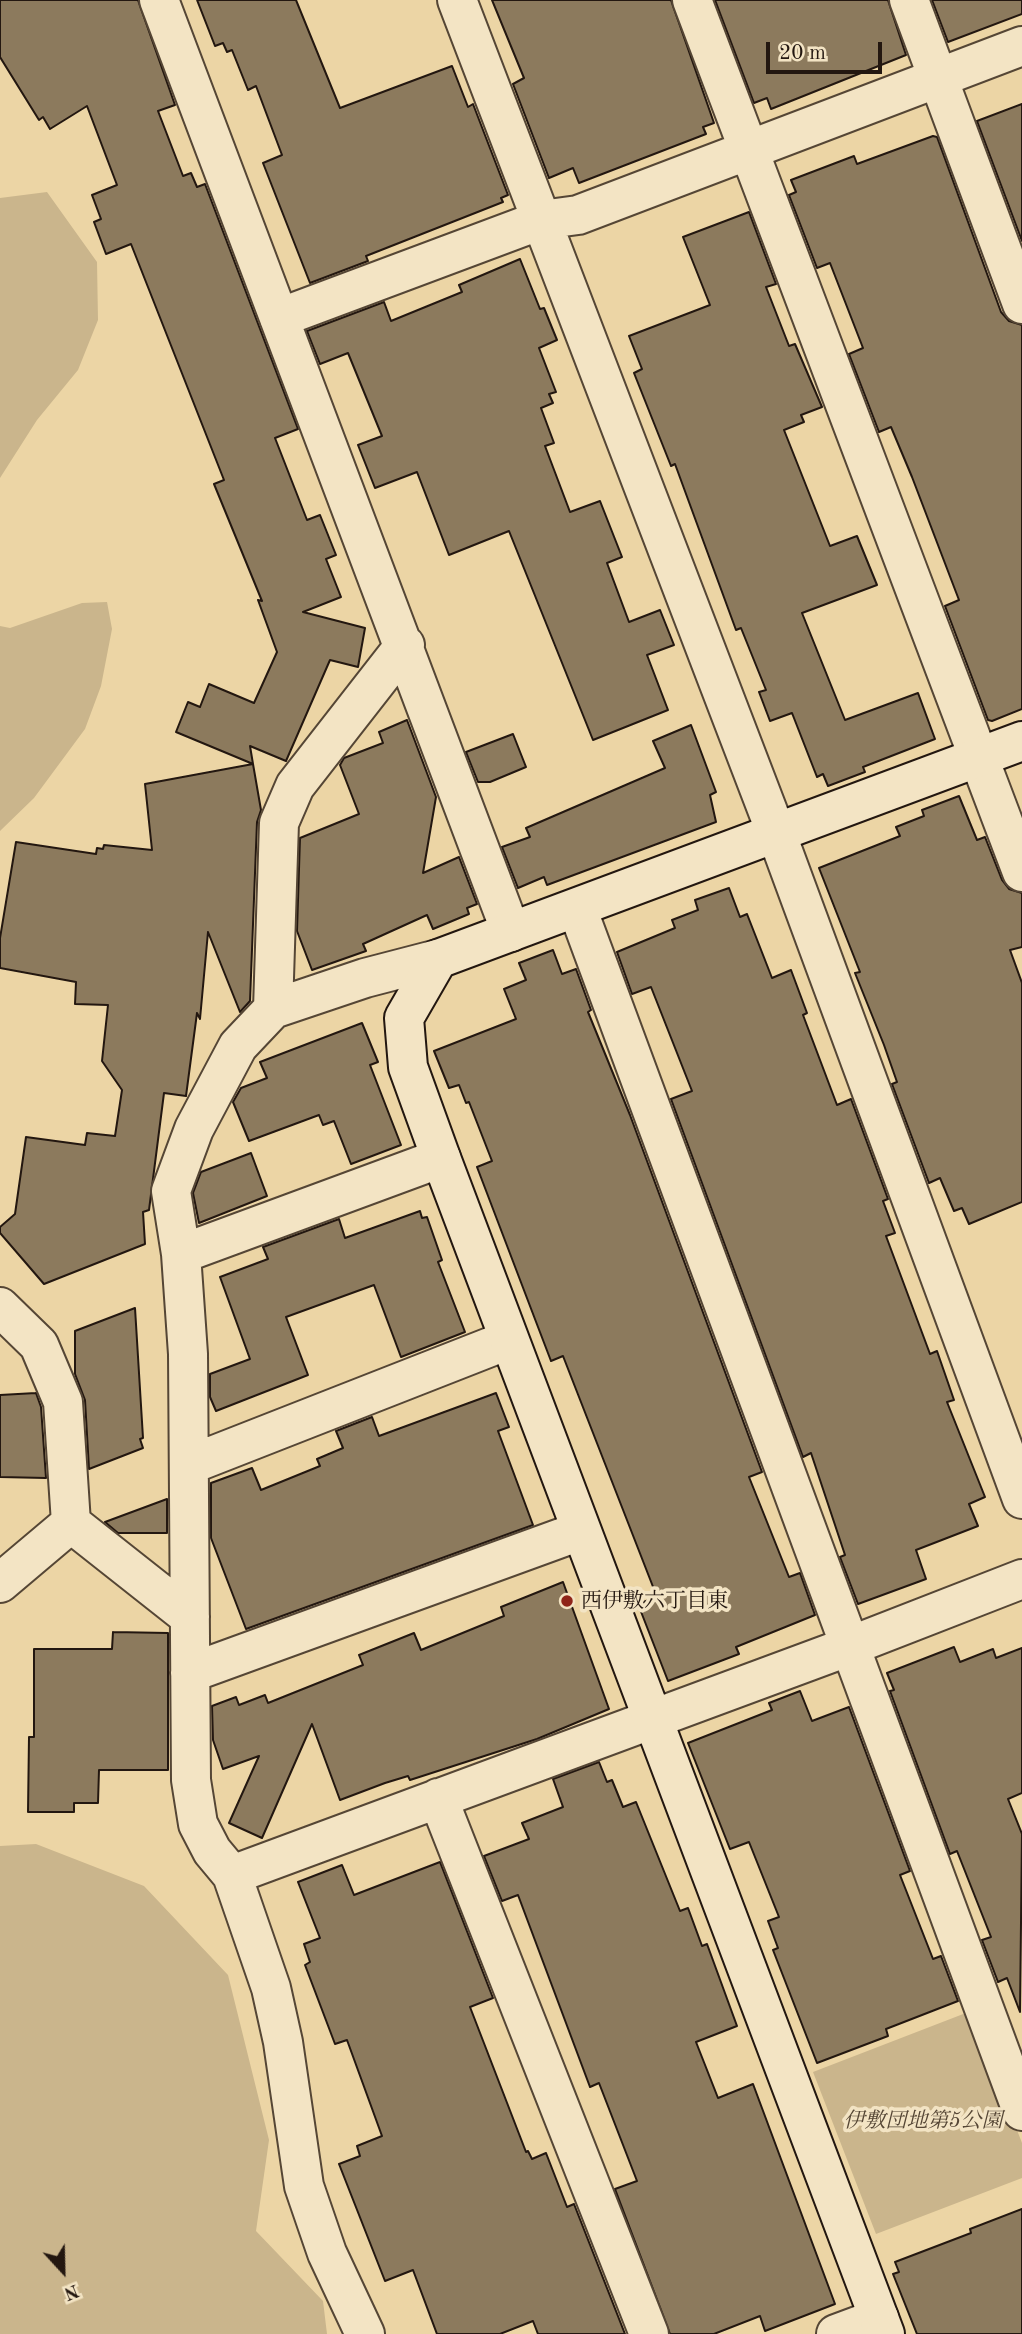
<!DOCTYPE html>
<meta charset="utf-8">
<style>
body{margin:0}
#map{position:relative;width:1022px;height:2334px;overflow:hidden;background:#ecd5a5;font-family:"Old Standard TT",serif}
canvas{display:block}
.north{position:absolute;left:28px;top:2236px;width:70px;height:70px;-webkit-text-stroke:5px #f3e4c4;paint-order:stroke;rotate:158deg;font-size:19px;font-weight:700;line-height:28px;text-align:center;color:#231710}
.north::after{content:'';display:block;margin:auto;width:24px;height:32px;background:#231710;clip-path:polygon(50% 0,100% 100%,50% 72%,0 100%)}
.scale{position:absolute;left:766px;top:42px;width:116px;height:32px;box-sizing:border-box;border:4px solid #231710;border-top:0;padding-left:9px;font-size:21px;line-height:24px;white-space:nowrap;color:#231710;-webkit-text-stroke:5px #f3e4c4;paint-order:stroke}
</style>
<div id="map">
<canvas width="1022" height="2334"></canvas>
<div class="north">N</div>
<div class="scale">20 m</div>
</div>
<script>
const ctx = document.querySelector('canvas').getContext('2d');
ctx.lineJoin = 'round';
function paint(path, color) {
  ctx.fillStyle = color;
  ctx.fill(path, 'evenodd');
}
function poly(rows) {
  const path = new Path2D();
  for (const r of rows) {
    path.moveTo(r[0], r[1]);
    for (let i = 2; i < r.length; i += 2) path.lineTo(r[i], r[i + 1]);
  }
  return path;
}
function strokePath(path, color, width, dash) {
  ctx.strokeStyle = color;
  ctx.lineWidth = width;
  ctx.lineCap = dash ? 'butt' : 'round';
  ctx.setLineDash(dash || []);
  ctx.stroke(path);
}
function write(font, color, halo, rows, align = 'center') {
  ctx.font = font + ' "Old Standard TT","Noto Serif JP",serif';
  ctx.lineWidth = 7;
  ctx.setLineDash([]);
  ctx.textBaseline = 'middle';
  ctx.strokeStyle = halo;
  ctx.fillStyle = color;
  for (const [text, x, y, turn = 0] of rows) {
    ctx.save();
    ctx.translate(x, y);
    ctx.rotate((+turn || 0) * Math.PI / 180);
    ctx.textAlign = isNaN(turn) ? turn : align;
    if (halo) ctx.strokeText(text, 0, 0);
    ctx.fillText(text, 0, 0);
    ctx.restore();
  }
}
paint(poly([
 [47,192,97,262,98,320,78,370,37,420,0,478,0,198],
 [107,602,112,629,101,686,85,729,34,798,0,831,0,626,10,628,82,603],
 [36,1844,144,1886,228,1975,269,2140,256,2231,323,2301,327,2334,0,2334,0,1846],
 [971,2011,1022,2143,1022,2178,876,2234,813,2072]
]), '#cab58c');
const building = poly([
 [0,0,138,0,175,105,158,111,183,176,191,173,197,187,205,184,298,429,275,438,307,520,320,515,336,555,326,559,341,597,303,612,365,628,358,667,330,660,286,761,250,746,253,764,176,732,188,702,200,707,209,684,254,703,277,652,258,600,262,601,214,484,224,480,131,244,106,254,94,222,101,219,92,195,117,185,87,106,50,129,43,117,39,120,0,57,0,0],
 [197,0,296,0,340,108,452,66,468,107,473,104,508,195,501,198,503,202,366,256,368,261,310,283,263,163,282,155,256,86,248,90,232,50,227,52,223,43,215,46,197,0],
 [492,0,671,0,714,123,703,127,706,134,579,183,573,168,549,178,513,84,524,78,492,0],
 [715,0,888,0,906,55,771,109,767,98,754,103,715,0],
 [932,0,1022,0,1022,14,948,42,932,0],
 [1022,104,1022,241,977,121,1022,104],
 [933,136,937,137,1001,312,1009,321,1022,325,1022,709,992,721,988,720,945,606,959,600,912,477,891,427,879,432,849,354,863,348,830,263,817,268,789,195,796,192,791,180,854,156,857,164,933,136],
 [749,212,776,284,766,287,789,346,795,344,822,407,801,415,804,422,784,430,830,546,857,536,877,585,802,613,845,720,918,693,935,739,863,767,865,772,828,786,823,774,817,777,792,713,770,721,759,692,766,690,741,628,736,630,675,464,671,466,634,373,642,369,629,336,710,305,683,237,749,212],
 [520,259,540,309,544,308,557,340,539,348,556,392,549,394,553,403,541,408,554,443,545,446,570,512,600,501,622,557,607,563,629,622,660,610,674,645,647,655,668,710,593,740,509,531,449,555,417,472,375,488,358,445,382,436,348,353,320,364,307,331,384,302,391,321,462,292,459,285,520,259],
 [407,720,436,797,423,873,459,857,477,904,467,908,469,914,433,929,427,915,363,944,366,951,312,970,297,931,300,838,359,814,340,765,344,758,383,743,379,732,407,720],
 [691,725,716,792,710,795,716,822,547,885,544,877,518,888,502,847,530,837,526,828,665,768,653,741,691,725],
 [513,734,526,767,490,782,478,782,466,752,513,734],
 [253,764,261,810,257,822,250,1001,240,1012,208,932,200,1019,197,1013,186,1096,164,1093,149,1210,143,1212,145,1244,44,1284,0,1233,0,1227,15,1214,26,1137,85,1145,87,1133,115,1136,122,1090,102,1061,108,1005,75,1004,76,982,0,968,0,938,16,842,96,854,97,848,103,849,104,845,152,850,145,784,253,764],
 [959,796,977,840,985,837,1002,880,1009,889,1022,893,1022,947,1010,950,1022,983,1022,1202,969,1224,962,1208,954,1211,940,1178,929,1183,892,1084,897,1082,884,1045,855,973,860,972,819,868,900,836,896,827,924,816,922,810,959,796],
 [729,888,740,917,747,914,772,978,791,970,807,1013,803,1015,837,1105,851,1099,888,1199,883,1201,895,1233,886,1236,930,1354,937,1351,954,1400,947,1402,985,1497,969,1504,978,1526,916,1550,926,1579,858,1604,840,1557,845,1555,811,1453,803,1457,671,1099,692,1091,651,987,632,994,617,952,675,928,672,920,698,910,695,900,729,888],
 [553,950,562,974,576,969,591,1010,588,1012,630,1115,762,1472,749,1477,789,1577,800,1573,815,1615,736,1647,739,1654,668,1681,638,1604,657,1597,563,1356,551,1361,538,1327,477,1167,492,1161,469,1102,466,1103,459,1085,449,1088,434,1051,516,1019,504,989,526,980,519,963,553,950],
 [362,1023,378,1062,370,1065,401,1145,351,1164,334,1121,323,1125,319,1115,249,1141,233,1102,241,1088,267,1078,260,1062,362,1023],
 [251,1153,267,1196,199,1223,193,1193,201,1172,251,1153],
 [420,1211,422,1218,427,1217,442,1260,438,1262,465,1332,401,1357,374,1285,286,1317,308,1375,216,1411,210,1397,210,1374,250,1359,220,1277,268,1259,263,1247,339,1219,345,1238,420,1211],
 [135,1308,143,1438,140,1439,143,1448,89,1469,85,1400,75,1374,75,1331,135,1308],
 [36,1393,41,1407,46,1478,0,1477,0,1395,36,1393],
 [496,1393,509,1427,498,1431,533,1525,246,1629,211,1538,211,1483,252,1468,261,1490,320,1466,317,1459,343,1448,336,1431,372,1417,379,1436,496,1393],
 [167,1499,167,1533,118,1533,105,1522,167,1499],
 [563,1582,609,1709,537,1739,410,1780,408,1776,385,1783,340,1800,312,1724,262,1838,229,1823,259,1756,223,1769,213,1740,212,1706,236,1697,239,1705,265,1695,268,1703,363,1665,359,1655,414,1633,421,1650,504,1616,501,1607,563,1582],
 [113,1632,168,1633,168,1770,99,1770,98,1803,74,1803,74,1812,28,1812,29,1737,34,1737,34,1649,112,1649,113,1632],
 [954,1647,960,1662,993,1649,996,1658,1022,1648,1022,1793,1008,1799,1022,1834,1020,2012,1007,1978,998,1982,982,1940,991,1937,957,1851,950,1854,890,1691,894,1690,887,1673,954,1647],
 [800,1691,812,1721,849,1707,910,1871,900,1875,933,1959,941,1956,958,2001,886,2029,888,2036,817,2063,773,1950,778,1948,768,1921,779,1917,749,1842,730,1849,688,1743,772,1710,769,1703,800,1691],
 [599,1762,607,1782,612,1780,623,1807,636,1802,680,1911,688,1908,702,1946,707,1944,737,2026,696,2042,718,2098,753,2084,835,2304,765,2331,760,2316,714,2334,670,2334,615,2189,637,2181,599,2083,590,2087,518,1895,502,1901,484,1856,529,1839,522,1823,563,1807,553,1779,599,1762],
 [440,1862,493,1998,470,2007,526,2152,528,2151,532,2159,546,2153,567,2207,574,2204,625,2334,538,2334,533,2321,500,2334,437,2334,413,2270,385,2281,339,2164,360,2156,357,2146,382,2136,347,2040,335,2044,305,1965,310,1962,304,1944,320,1938,298,1882,342,1865,354,1895,440,1862],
 [1022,2209,1022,2334,917,2334,893,2274,899,2272,895,2262,971,2233,970,2229,1022,2209]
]);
paint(building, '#8c7a5d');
strokePath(building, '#231710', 2);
const street = poly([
 [159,0,511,932],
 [457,0,777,835,1022,1499],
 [692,0,1022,872],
 [909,0,1022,304],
 [279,318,541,220,578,215,1022,46],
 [577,908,1022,2111],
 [273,1009,279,823,295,786,405,645],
 [181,1254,441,1158],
 [0,1307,39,1345,63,1402,71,1523,190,1617],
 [189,1465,508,1340],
 [0,1583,71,1523],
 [190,1673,580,1531],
 [438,1798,649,2334],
 [232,1875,850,1646,1022,1579],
 [365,2334,327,2253,304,2186,283,2042,271,1988,232,1875,212,1851,198,1824,191,1780,188,1354,181,1254,171,1191,194,1129,238,1046,273,1009,365,978,438,959],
 [836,2334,879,2318]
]);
const secondary = poly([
 [885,2334,441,1158,408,1067,404,1018,438,959,1022,741]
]);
strokePath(street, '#554635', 42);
strokePath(secondary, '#231710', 42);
strokePath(street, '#f3e4c4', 38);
strokePath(secondary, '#f3e4c4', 38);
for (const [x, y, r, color] of [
 [567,1601,7,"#8f2418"]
]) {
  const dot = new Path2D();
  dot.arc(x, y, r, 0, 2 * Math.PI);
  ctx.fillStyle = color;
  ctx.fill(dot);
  strokePath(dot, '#f3e4c4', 2.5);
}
write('21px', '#231710', '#f3e4c4', [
 ["西伊敷六丁目東",581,1601]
], 'left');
write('italic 21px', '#554635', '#f3e4c4', [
 ["伊敷団地第5公園",923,2121]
]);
</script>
